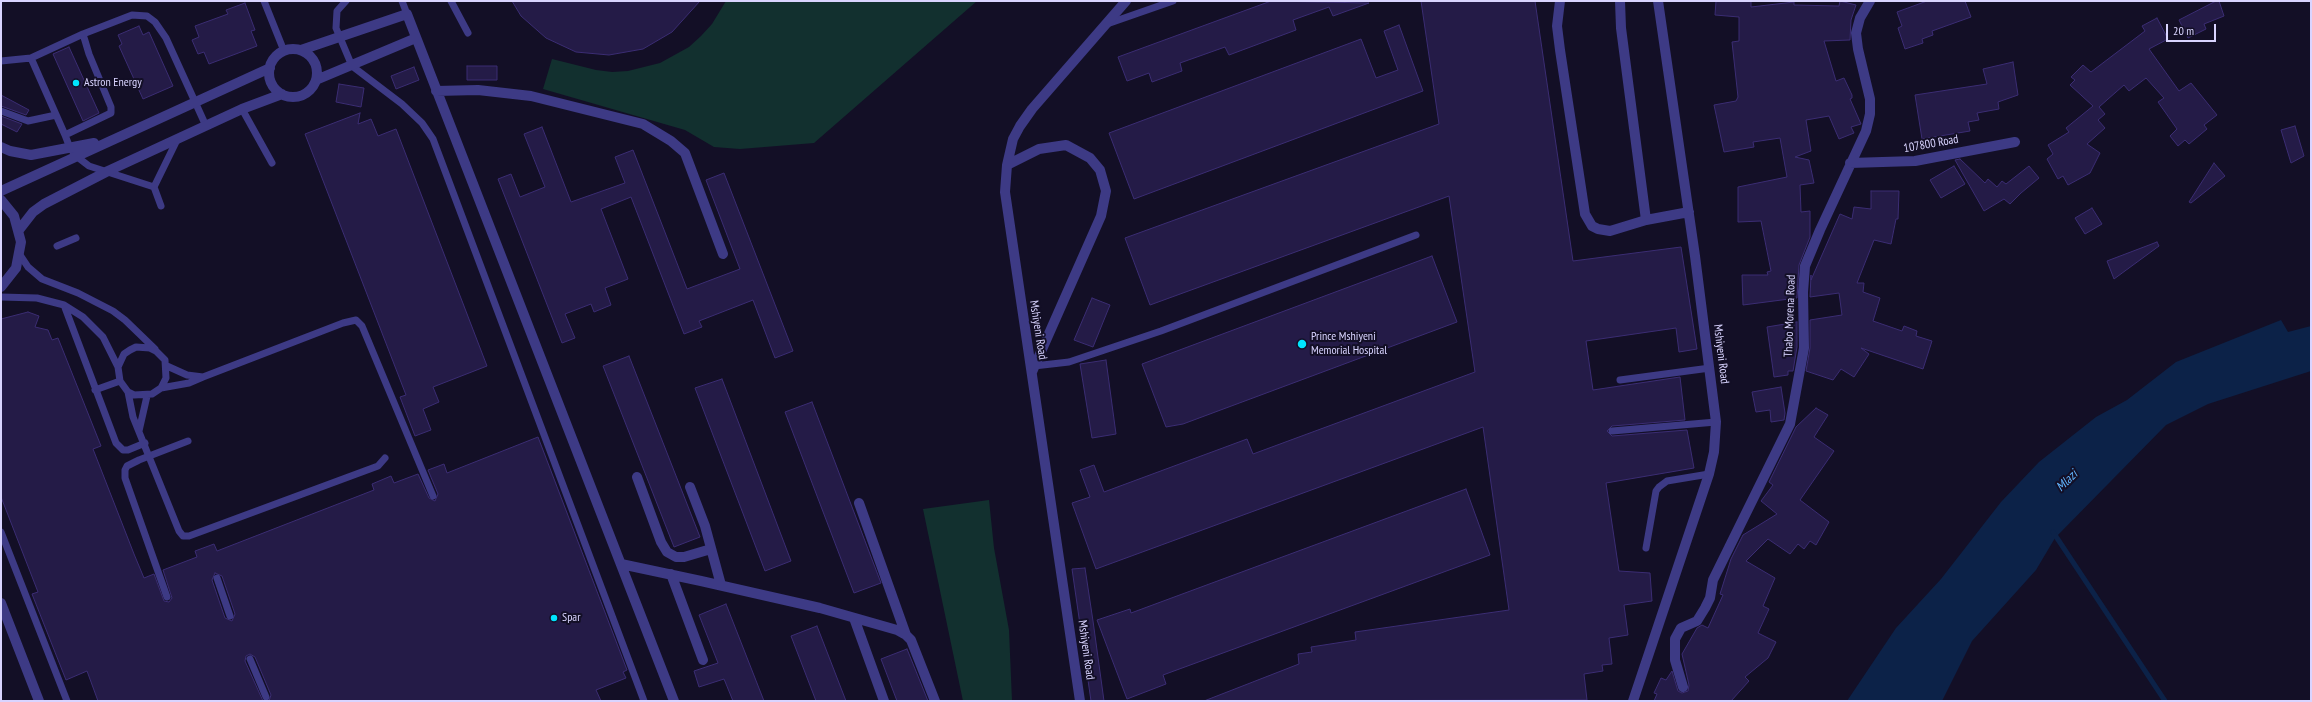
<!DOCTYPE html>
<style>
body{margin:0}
#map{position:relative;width:2312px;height:702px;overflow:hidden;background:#130f26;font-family:"PT Sans Narrow",sans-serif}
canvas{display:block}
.frame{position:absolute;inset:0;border:2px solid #d9d4ff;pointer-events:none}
.scale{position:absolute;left:2166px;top:24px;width:50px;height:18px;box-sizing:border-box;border:2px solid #d9d4ff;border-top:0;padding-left:5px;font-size:12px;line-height:14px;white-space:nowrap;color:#d9d4ff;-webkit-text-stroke:3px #130f26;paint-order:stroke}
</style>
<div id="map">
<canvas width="2312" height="702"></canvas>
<div class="frame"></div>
<div class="scale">20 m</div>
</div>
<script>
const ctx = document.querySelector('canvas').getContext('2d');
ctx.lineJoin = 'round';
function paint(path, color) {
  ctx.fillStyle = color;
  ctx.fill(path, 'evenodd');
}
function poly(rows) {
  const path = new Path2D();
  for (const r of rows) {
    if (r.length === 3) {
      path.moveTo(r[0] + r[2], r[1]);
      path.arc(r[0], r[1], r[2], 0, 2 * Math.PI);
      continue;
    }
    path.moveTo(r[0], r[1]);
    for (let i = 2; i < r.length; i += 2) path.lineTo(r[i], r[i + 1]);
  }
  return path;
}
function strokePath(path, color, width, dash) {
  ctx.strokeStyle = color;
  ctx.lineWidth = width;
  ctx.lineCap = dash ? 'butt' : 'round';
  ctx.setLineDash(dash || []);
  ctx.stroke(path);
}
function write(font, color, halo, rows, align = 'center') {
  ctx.font = font + ' "PT Sans Narrow",sans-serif';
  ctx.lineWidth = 4;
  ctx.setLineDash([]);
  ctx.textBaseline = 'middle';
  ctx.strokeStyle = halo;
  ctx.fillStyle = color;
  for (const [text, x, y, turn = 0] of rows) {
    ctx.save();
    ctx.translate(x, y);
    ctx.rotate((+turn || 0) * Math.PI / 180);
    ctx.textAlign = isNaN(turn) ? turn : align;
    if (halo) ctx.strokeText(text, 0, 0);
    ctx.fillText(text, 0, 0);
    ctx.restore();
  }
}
paint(poly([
 [726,1,977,1,814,143,740,149,714,147,685,130,543,89,552,59,596,70,612,72,628,71,660,63,689,47,701,36,712,24],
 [989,500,994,548,1009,630,1012,701,963,701,923,509]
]), '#12302f');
paint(poly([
 [2281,320,2288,332,2311,326,2311,371,2208,404,2166,425,2055,538,2036,570,1972,641,1942,701,1847,701,1896,628,1941,579,2001,502,2039,462,2096,417,2127,400,2176,362]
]), '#0c2248');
strokePath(poly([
 [2053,532,2165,701]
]), '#0c2248', 5);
const building = poly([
 [512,1,700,1,672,32,643,49,609,55,576,52,546,38,521,16,512,1],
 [1271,1,1369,3,1333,16,1329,7,1293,20,1296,30,1229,55,1225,47,1180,63,1182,71,1152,82,1149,73,1127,81,1118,57,1271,1],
 [1421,1,1535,1,1573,261,1681,247,1697,349,1679,352,1676,328,1586,341,1593,390,1680,377,1685,420,1612,426,1607,431,1612,436,1687,430,1694,468,1606,483,1619,571,1650,573,1652,601,1624,605,1628,635,1609,638,1612,664,1602,665,1603,671,1584,674,1587,700,1204,701,1299,664,1298,654,1312,652,1311,647,1356,640,1355,632,1509,610,1483,427,1096,569,1072,503,1090,497,1080,470,1094,465,1104,492,1247,439,1253,454,1475,372,1449,196,1150,305,1125,238,1439,124,1421,1],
 [1716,1,1751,1,1751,7,1794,2,1794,5,1839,6,1840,1,1856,5,1851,20,1850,40,1824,41,1836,81,1844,78,1852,95,1852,98,1850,99,1861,124,1851,127,1854,133,1839,139,1829,116,1806,120,1811,151,1795,157,1809,160,1814,183,1800,185,1801,212,1810,211,1810,237,1799,265,1797,298,1743,305,1742,275,1768,275,1767,272,1771,271,1761,221,1738,222,1738,187,1787,177,1780,138,1753,142,1754,147,1724,152,1714,105,1736,101,1738,97,1732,42,1739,41,1739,17,1715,15,1716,1],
 [1927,1,1965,1,1971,17,1932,31,1933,35,1922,39,1923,43,1905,49,1898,28,1902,26,1897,12,1927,1],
 [2216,1,2219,1,2224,16,2204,24,2206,29,2188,38,2179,20,2216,1],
 [245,3,255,30,251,31,257,46,209,64,204,52,198,54,192,40,199,37,195,26,228,14,226,10,245,3],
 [2157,18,2168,39,2149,49,2179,91,2191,83,2217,115,2204,125,2207,129,2189,144,2185,140,2178,146,2170,136,2177,129,2158,102,2164,98,2146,78,2129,91,2124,85,2099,107,2105,114,2098,120,2105,128,2087,144,2100,153,2090,173,2068,185,2063,176,2058,179,2047,159,2053,154,2048,145,2069,132,2066,128,2093,106,2070,85,2075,80,2071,77,2083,65,2091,72,2145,31,2142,26,2157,18],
 [1399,25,1423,91,1134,199,1109,133,1361,39,1376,78,1398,70,1384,31,1399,25],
 [139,26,143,35,149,32,173,86,143,99,119,46,122,44,118,35,139,26],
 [69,47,99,113,83,121,53,54,69,47],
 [2013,62,2018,95,1998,102,1999,109,1977,113,1979,120,1968,122,1970,131,1922,139,1915,95,1987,84,1983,69,2013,62],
 [467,66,497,66,497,80,467,80,467,66],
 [414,67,419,80,396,89,391,76,414,67],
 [339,84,364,88,361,107,336,102,339,84],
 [1,95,29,110,26,115,1,106,1,95],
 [360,113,358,124,371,119,378,136,396,129,487,366,433,387,439,402,423,409,431,430,415,436,400,397,406,395,305,134,360,113],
 [1,116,22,124,17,132,1,124,1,116],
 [2295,126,2304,156,2291,163,2281,130,2295,126],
 [542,127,571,202,625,183,615,157,633,150,687,289,740,269,706,180,724,173,793,351,775,358,753,300,699,321,702,327,684,334,631,197,601,209,628,279,605,288,611,305,594,312,591,304,565,314,575,338,562,343,498,179,511,174,520,197,545,187,524,134,542,127],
 [1960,159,1985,183,1988,179,1997,187,2002,181,2006,184,2029,166,2039,178,2021,193,2010,204,2004,199,1984,211,1955,160,1960,159],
 [2214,163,2225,176,2191,203,2189,202,2214,163],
 [1954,166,1965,184,1941,198,1930,180,1954,166],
 [1871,191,1899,191,1898,219,1896,219,1891,244,1874,240,1857,283,1864,283,1863,292,1880,298,1873,321,1902,331,1904,326,1917,331,1916,336,1932,341,1923,369,1861,348,1869,354,1854,377,1841,369,1833,380,1806,371,1810,348,1810,320,1842,315,1839,293,1810,297,1811,275,1811,280,1840,214,1852,219,1854,207,1871,209,1871,191],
 [2092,208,2102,224,2085,234,2075,218,2092,208],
 [2157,242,2159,246,2114,279,2107,261,2157,242],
 [1432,256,1457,322,1183,424,1166,427,1142,364,1432,256],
 [1092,298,1110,305,1093,347,1074,340,1092,298],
 [28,312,39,316,35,327,48,330,52,340,58,338,101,446,93,449,134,554,144,578,154,574,164,601,169,602,172,598,163,570,197,557,195,551,214,544,217,551,374,490,372,484,391,476,394,483,418,474,429,498,435,501,438,494,428,470,444,464,447,473,538,437,627,670,623,672,626,678,596,690,601,701,269,701,271,695,255,657,250,654,246,656,245,661,263,701,98,701,87,671,66,680,32,594,38,592,1,497,1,319,28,312],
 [215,573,222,576,235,614,232,621,225,618,212,580,215,573],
 [1797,322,1797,347,1793,371,1788,371,1788,375,1774,377,1767,327,1797,322],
 [629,356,700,537,674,547,603,366,629,356],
 [1106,360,1116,434,1092,438,1080,364,1106,360],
 [722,379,791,561,765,571,695,388,722,379],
 [1781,387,1785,413,1784,420,1771,422,1770,410,1756,412,1752,392,1781,387],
 [812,402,881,583,854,593,785,412,812,402],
 [1816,408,1828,415,1814,437,1834,451,1800,500,1829,522,1816,545,1810,541,1804,549,1798,544,1790,554,1768,539,1746,561,1775,578,1763,606,1769,609,1758,633,1776,642,1768,658,1745,677,1749,681,1731,701,1654,701,1657,694,1654,693,1661,678,1666,680,1672,671,1678,691,1682,693,1688,691,1689,685,1682,654,1697,628,1702,625,1708,628,1723,595,1720,594,1731,559,1743,535,1777,514,1761,501,1773,485,1769,482,1796,427,1816,408],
 [1466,489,1490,555,1163,675,1166,684,1127,699,1097,620,1130,609,1131,613,1466,489],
 [1085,568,1093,621,1104,701,1091,701,1072,569,1085,568],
 [726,604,764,701,733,701,724,679,699,687,694,671,718,663,699,615,726,604],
 [817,626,846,701,816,701,791,636,817,626],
 [907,649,928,701,897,701,881,659,907,649]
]);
paint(building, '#241b47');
strokePath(building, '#3b2d73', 1);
strokePath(poly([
 [264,1,284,51],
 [346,1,337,11,336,28,352,66,402,104,422,123,433,139,644,701],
 [402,1,407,14],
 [451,1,468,33],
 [1107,24,1173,1],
 [1,61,31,58],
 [242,109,272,163],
 [1,111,28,121,56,115],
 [65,135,31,58,83,34],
 [177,140,154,187,89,166,76,156,70,148,65,135,111,113,111,107,89,54,83,34,132,15,147,16,155,22,166,38,206,126],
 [154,187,161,206],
 [57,246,76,238],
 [20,255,28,267,42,279,78,293,113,311,125,320,155,349],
 [1,297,37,298,64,305,83,317,103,337,118,367,120,381,128,392,134,395,152,394,161,388,166,378,165,360,156,351,150,348,136,347,130,350,124,354,118,367],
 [64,305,116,443,123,450,128,450,145,443],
 [1034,366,1069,362,1161,331,1416,235],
 [203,377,343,323,356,320,362,326,433,496],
 [1620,380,1710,368],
 [161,388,189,383,203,377,187,375,167,366],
 [95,390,120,381],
 [128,392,133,417,179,531,183,536,189,536,378,466,385,458],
 [139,431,147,396],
 [1612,431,1716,422],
 [1,532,67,701],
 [1646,548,1656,491,1659,487,1667,481,1709,474],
 [217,578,230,616],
 [167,597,125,478,125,470,127,466,139,460,188,441],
 [250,659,266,697]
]), '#3d3a85', 7);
strokePath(poly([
 [1560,1,1557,26,1560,50,1585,214,1592,226,1598,229,1610,231,1646,220,1621,28,1620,1],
 [293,73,24],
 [301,50,407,14,674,701],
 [316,80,416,38],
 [436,91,478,90,531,96,643,124,671,141,685,153,723,254],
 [1,147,10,151,31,155,94,143],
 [1850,163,1915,161,2015,142],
 [1007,165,1039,149,1066,145,1090,158,1100,170,1106,191,1101,216,1032,372],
 [1,191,270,68],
 [1,200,14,216,21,242,16,268,1,287],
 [1646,220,1689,212],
 [19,230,33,212,44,204,108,171,242,109,282,94],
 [637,477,661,542,667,552,676,557,684,557,711,549],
 [690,487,705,526,721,585],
 [859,503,906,635],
 [621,564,701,581,820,608,897,630,906,635,911,640,935,701],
 [671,574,703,660],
 [1,603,39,701],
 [854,618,884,701],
 [1683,687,1675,660,1675,639,1681,628,1697,621,1705,608,1710,598,1713,580,1790,424,1804,348,1803,292,1805,266,1820,230,1866,131,1870,114,1870,99,1858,49,1856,33,1860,18,1870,1],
 [1080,701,1005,192,1007,165,1013,139,1020,126,1032,109,1126,1],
 [1633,701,1709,474,1714,452,1716,422,1695,256,1658,1]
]), '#3d3a85', 10);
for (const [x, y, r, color] of [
 [76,83,4,"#00e5ff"],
 [1302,344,5,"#00e5ff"],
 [554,618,4,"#00e5ff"]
]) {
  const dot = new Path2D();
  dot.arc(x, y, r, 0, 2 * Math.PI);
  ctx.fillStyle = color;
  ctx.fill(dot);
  strokePath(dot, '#130f26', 1.5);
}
write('12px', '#d9d4ff', '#130f26', [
 ["Astron Energy",84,83],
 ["Prince Mshiyeni",1311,337],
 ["Memorial Hospital",1311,351],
 ["Spar",562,618]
], 'left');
write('12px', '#d9d4ff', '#130f26', [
 ["107800 Road",1931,144,-10],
 ["Thabo Morena Road",1790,316,-88],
 ["Mshiyeni Road",1038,330,81],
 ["Mshiyeni Road",1721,354,83],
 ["Mshiyeni Road",1086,650,82]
]);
write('italic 13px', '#62b6ff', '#130f26', [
 ["Mlazi",2067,481,-44]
]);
</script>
